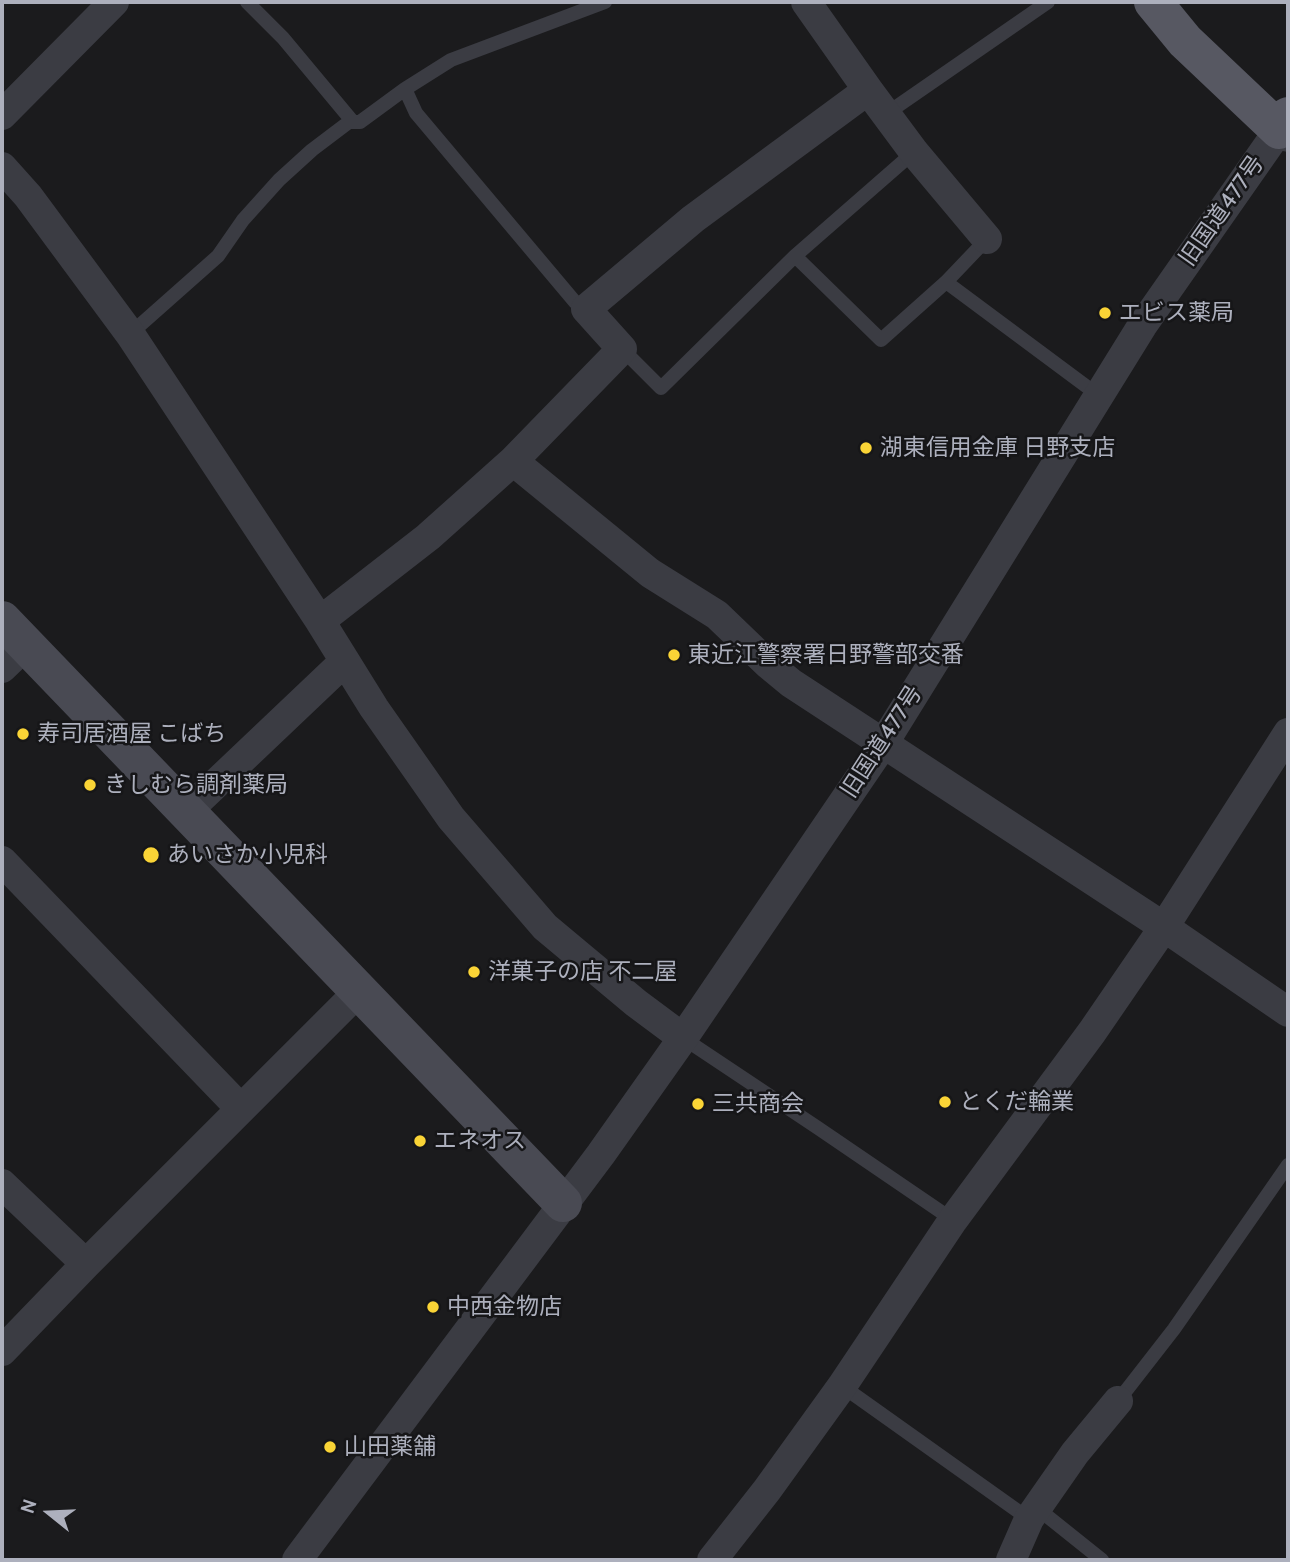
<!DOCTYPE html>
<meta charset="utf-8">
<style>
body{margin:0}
#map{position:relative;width:1290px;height:1562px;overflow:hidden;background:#1b1b1d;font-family:Cabin,sans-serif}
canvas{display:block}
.frame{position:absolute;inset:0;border:4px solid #adb0bd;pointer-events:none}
.north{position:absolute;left:14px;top:1478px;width:70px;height:70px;-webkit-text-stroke:5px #161618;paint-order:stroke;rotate:288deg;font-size:19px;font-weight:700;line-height:28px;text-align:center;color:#adb0bd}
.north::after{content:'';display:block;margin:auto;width:24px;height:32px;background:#adb0bd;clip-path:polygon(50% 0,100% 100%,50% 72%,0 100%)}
</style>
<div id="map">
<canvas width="1290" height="1562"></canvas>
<div class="frame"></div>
<div class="north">N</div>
</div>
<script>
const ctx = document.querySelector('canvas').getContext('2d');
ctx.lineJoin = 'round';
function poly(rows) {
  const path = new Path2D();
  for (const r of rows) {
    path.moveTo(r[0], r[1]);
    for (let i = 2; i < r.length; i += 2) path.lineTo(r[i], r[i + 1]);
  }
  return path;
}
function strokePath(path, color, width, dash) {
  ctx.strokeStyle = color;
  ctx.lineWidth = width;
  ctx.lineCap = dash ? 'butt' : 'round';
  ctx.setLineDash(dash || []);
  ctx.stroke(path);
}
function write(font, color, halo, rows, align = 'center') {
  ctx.font = font + ' Cabin,"Noto Sans JP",sans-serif';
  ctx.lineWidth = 5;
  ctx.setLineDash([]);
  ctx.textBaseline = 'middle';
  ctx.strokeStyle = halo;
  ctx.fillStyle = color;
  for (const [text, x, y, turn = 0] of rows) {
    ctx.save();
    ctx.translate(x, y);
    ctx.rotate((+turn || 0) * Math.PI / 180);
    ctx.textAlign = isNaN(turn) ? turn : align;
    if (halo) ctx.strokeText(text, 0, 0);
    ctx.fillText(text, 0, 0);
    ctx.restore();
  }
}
strokePath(poly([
 [247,2,283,38,353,122],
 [405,89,416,113,575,302,586,309],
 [886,114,1048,2],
 [795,256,881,340,946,282,987,239],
 [946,282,1098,395],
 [130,334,218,256,243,220,279,180,312,150,349,122,360,122,405,89,451,60,605,2],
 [622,349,661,388,795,256,914,152],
 [683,1038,818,1128,953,1220],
 [842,1386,1029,1519],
 [1118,1401,1174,1329,1288,1165],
 [1037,1508,1102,1560]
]), '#3b3c43', 14);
strokePath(poly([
 [868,90,914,152,987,239],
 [2,115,114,2],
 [2,167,28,196,130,334,320,621,374,708,451,818,545,927,636,1003,683,1038],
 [513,461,650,573,717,615,768,664,791,683,1164,927,1288,1012],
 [320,621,428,537,513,461,622,349,586,309,693,219,868,90,806,2],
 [2,668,26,645],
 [186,812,345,661],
 [2,861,241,1109],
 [2,1184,86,1264],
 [2,1351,86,1264,359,991],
 [297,1560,601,1154,683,1038,883,744,1142,326,1279,130,1288,137],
 [712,1560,767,1490,842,1386,953,1220,1092,1032,1164,927,1288,733],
 [1011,1560,1029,1519,1075,1453,1118,1401]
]), '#3b3c43', 30);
strokePath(poly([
 [2,620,563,1203]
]), '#494a53', 38);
strokePath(poly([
 [1153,2,1185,41,1279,130,1288,116]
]), '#575862', 38);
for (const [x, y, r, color] of [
 [1105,313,7,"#fad436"],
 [866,448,7,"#fad436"],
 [674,655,7,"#fad436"],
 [23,734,7,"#fad436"],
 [90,785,7,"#fad436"],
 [151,855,9,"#fad436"],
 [474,972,7,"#fad436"],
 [945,1102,7,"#fad436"],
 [698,1104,7,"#fad436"],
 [420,1141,7,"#fad436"],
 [433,1307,7,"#fad436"],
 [330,1447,7,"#fad436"]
]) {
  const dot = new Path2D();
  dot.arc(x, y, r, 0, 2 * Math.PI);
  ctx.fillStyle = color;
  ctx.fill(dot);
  strokePath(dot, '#161618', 2.5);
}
write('23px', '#adb0bd', '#161618', [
 ["旧国道477号",1222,211,-55],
 ["旧国道477号",882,742,-57]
]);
write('23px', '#adb0bd', '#161618', [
 ["エビス薬局",1119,313],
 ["湖東信用金庫 日野支店",880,448],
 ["東近江警察署日野警部交番",688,655],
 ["寿司居酒屋 こばち",37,734],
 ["きしむら調剤薬局",104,785],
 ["あいさか小児科",167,855],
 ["洋菓子の店 不二屋",488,972],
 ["とくだ輪業",959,1102],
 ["三共商会",712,1104],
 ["エネオス",434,1141],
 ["中西金物店",447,1307],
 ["山田薬舗",344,1447]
], 'left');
</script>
